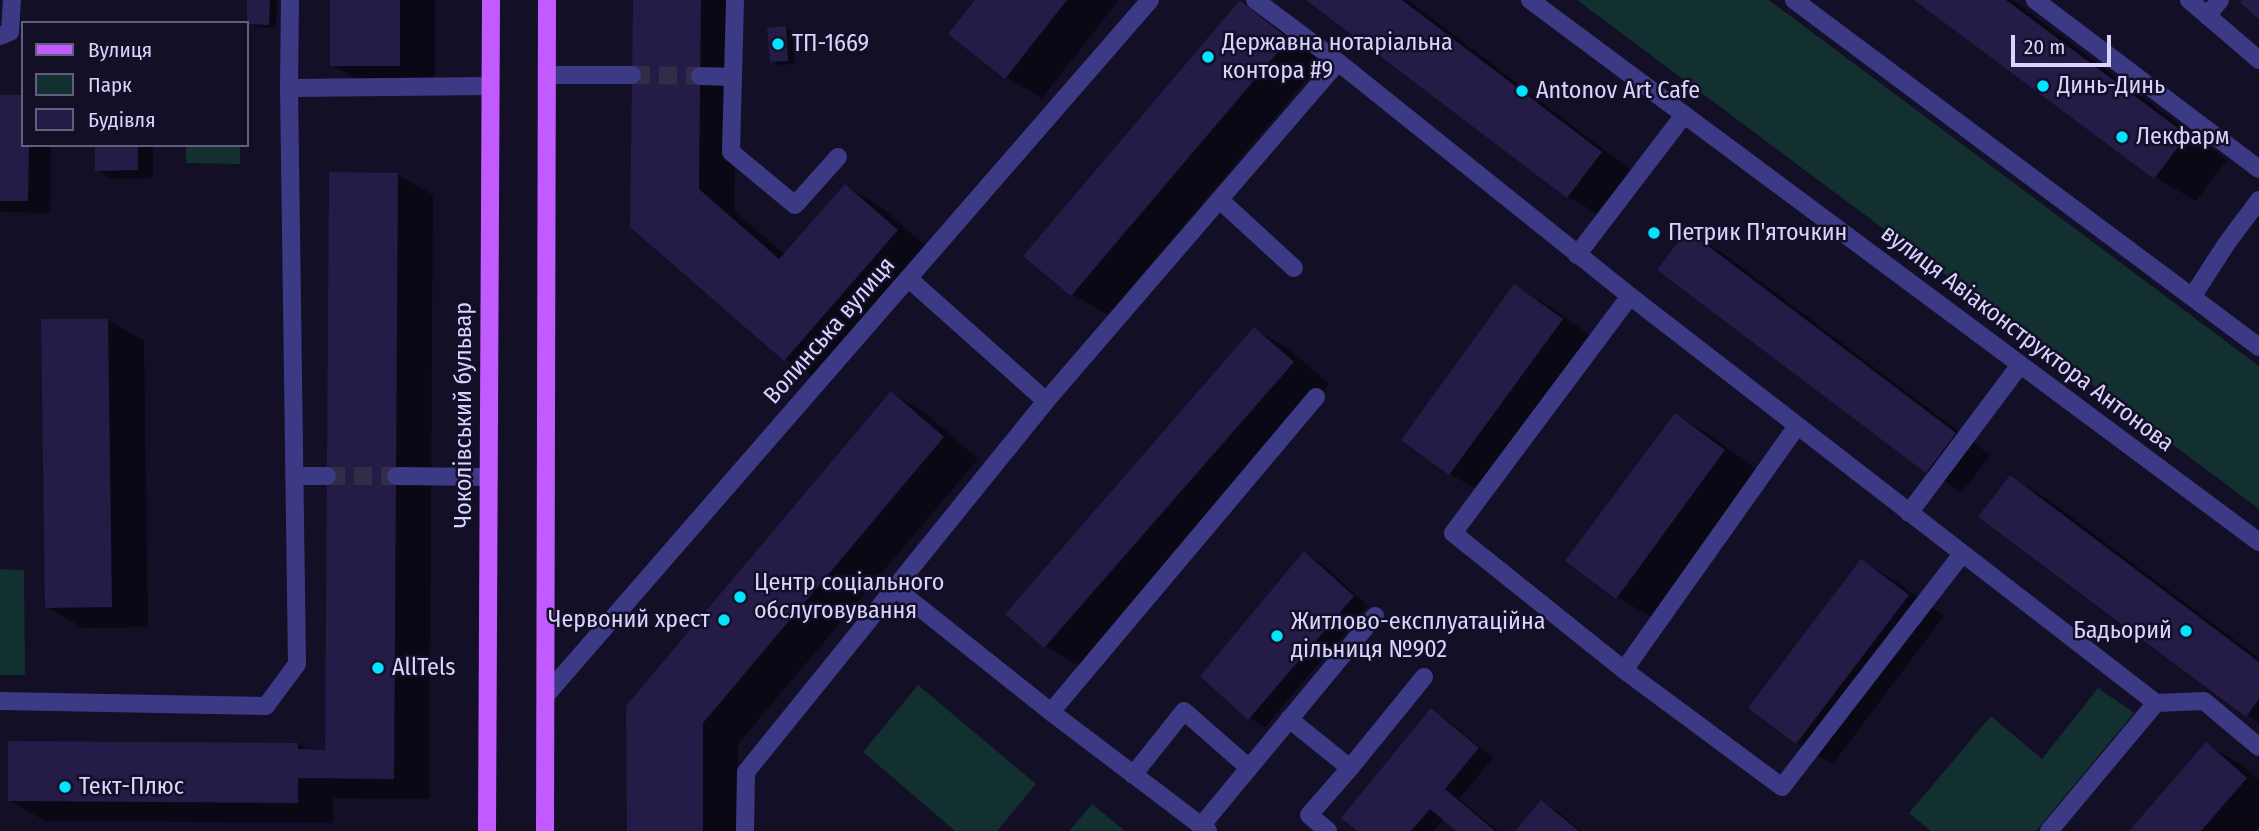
<!DOCTYPE html>
<meta charset="utf-8">
<style>
body{margin:0}
#map{position:relative;width:2259px;height:831px;overflow:hidden;background:#130f26;font-family:"Fira Sans Condensed",sans-serif}
canvas{display:block}
.legend{position:absolute;left:21px;top:21px;width:228px;height:126px;box-sizing:border-box;background:#130f26;border:2px solid #625e7d;margin:0;padding:9px 12px;list-style:none;font-size:21px;color:#d9d4ff}
.legend li{display:flex;align-items:center;gap:14px;height:35px}
.legend b{width:35px;border:2px solid #625e7d}
.scale{position:absolute;left:2011px;top:35px;width:100px;height:32px;box-sizing:border-box;border:4px solid #d9d4ff;border-top:0;padding-left:9px;font-size:21px;line-height:24px;white-space:nowrap;color:#d9d4ff;-webkit-text-stroke:5px #130f26;paint-order:stroke}
</style>
<div id="map">
<canvas width="2259" height="831"></canvas>
<ul class="legend">
<li><b style="height:9px;background:#c25bff"></b>Вулиця</li>
<li><b style="height:19px;background:#12302f"></b>Парк</li>
<li><b style="height:19px;background:#241b47"></b>Будівля</li>
</ul>
<div class="scale">20 m</div>
</div>
<script>
const ctx = document.querySelector('canvas').getContext('2d');
ctx.lineJoin = 'round';
function paint(path, color) {
  ctx.fillStyle = color;
  ctx.fill(path, 'evenodd');
}
function poly(rows) {
  const path = new Path2D();
  for (const r of rows) {
    path.moveTo(r[0], r[1]);
    for (let i = 2; i < r.length; i += 2) path.lineTo(r[i], r[i + 1]);
  }
  return path;
}
function strokePath(path, color, width, dash) {
  ctx.strokeStyle = color;
  ctx.lineWidth = width;
  ctx.lineCap = dash ? 'butt' : 'round';
  ctx.setLineDash(dash || []);
  ctx.stroke(path);
}
function write(font, color, halo, rows, align = 'center') {
  ctx.font = font + ' "Fira Sans Condensed",sans-serif';
  ctx.lineWidth = 5;
  ctx.setLineDash([]);
  ctx.textBaseline = 'middle';
  ctx.strokeStyle = halo;
  ctx.fillStyle = color;
  for (const [text, x, y, turn = 0] of rows) {
    ctx.save();
    ctx.translate(x, y);
    ctx.rotate((+turn || 0) * Math.PI / 180);
    ctx.textAlign = isNaN(turn) ? turn : align;
    if (halo) ctx.strokeText(text, 0, 0);
    ctx.fillText(text, 0, 0);
    ctx.restore();
  }
}
paint(poly([
 [1577,0,1769,0,2259,366,2259,509],
 [186,145,240,145,240,164,186,163],
 [0,569,24,570,25,675,0,675],
 [918,685,1036,784,997,831,955,831,863,752],
 [2098,688,2134,713,2036,831,1931,831,1909,813,1991,716,2042,759],
 [1092,804,1125,831,1069,831]
]), '#12302f');
paint(poly([
 [249,0,277,0,276,28,256,27,249,23],
 [332,0,435,0,435,86,368,86,332,65],
 [634,0,737,0,734,211,785,255,845,186,881,207,933,252,820,380,785,359,632,226],
 [977,0,1119,0,1042,98,1006,77],
 [1309,0,1408,0,1636,174,1604,217,1568,197],
 [1917,0,2013,0,2227,160,2196,201,2155,177],
 [1242,1,1277,22,1323,60,1108,315,1072,294,1026,256],
 [786,28,793,32,795,64,779,65,771,61],
 [0,97,23,145,51,145,50,213,0,212],
 [96,145,153,145,153,178,112,179,97,170],
 [397,174,433,195,429,799,333,798,333,823,45,821,9,800,298,744,310,751,327,751],
 [1688,233,1723,253,1990,455,1962,492,1927,471],
 [1515,287,1551,307,1598,341,1486,495,1450,474,1403,440],
 [108,320,144,341,148,627,83,628,47,607],
 [1255,329,1290,350,1329,384,1081,667,1045,646,1007,613],
 [892,393,927,414,978,459,738,744,738,831,629,831],
 [1675,415,1711,436,1760,472,1653,618,1617,597],
 [2010,477,2046,498,2259,658,2259,723,2247,715],
 [1305,553,1320,562,1368,606,1265,727,1249,718],
 [1862,561,1897,582,1944,616,1833,764,1797,743,1751,708],
 [1431,710,1446,719,1493,758,1459,799,1498,831,1459,831,1444,819,1434,831,1360,831],
 [2206,744,2242,765,2259,780,2259,826,2255,831,2131,831],
 [1542,802,1557,811,1581,831,1518,831]
]), '#0007');
paint(poly([
 [247,0,270,0,269,25,247,24],
 [330,0,400,0,400,66,330,66],
 [633,0,701,0,699,189,779,259,845,184,898,230,784,361,630,227],
 [975,0,1067,0,1005,79,948,34],
 [1240,0,1289,39,1071,296,1023,256],
 [1306,0,1402,0,1602,152,1567,198],
 [1914,0,2006,0,2187,135,2154,179],
 [2242,0,2259,0,2259,20,2240,2],
 [786,26,788,61,770,62,767,28],
 [0,95,23,95,23,145,29,145,28,201,0,201],
 [95,145,138,145,138,170,95,171],
 [329,172,398,173,394,779,298,778,298,803,8,801,8,741,298,743,298,749,325,750],
 [1687,230,1956,433,1926,473,1657,270],
 [1514,284,1563,319,1449,475,1401,440],
 [41,319,108,319,112,607,45,608],
 [1254,327,1294,362,1044,648,1005,614],
 [891,391,944,437,703,723,703,831,627,831,626,706],
 [1675,413,1725,450,1616,599,1565,561],
 [2010,475,2259,662,2259,699,2246,717,1978,517],
 [1304,551,1354,596,1248,720,1200,676],
 [1861,559,1909,595,1796,744,1748,708],
 [1431,708,1479,748,1445,789,1495,831,1456,831,1430,809,1411,831,1357,831,1341,818],
 [2206,742,2247,778,2201,831,2129,831],
 [1541,800,1579,831,1515,831]
]), '#241b47');
strokePath(poly([
 [632,75,700,76],
 [327,476,396,476]
]), '#312d47', 18, [18, 9]);
strokePath(poly([
 [735,0,731,152,795,205,838,157],
 [1255,0,1338,62,1630,296,2156,703,2204,701,2259,747],
 [1530,0,2259,542],
 [1794,0,2259,347],
 [2035,0,2259,169],
 [2189,0,2259,60],
 [2207,16,2220,0],
 [0,36,10,32,12,0],
 [547,75,632,75],
 [700,76,733,77],
 [289,88,490,86],
 [1220,200,1294,268],
 [1577,255,1684,115],
 [908,278,1046,401],
 [1630,296,1453,533,1624,670,1782,787,1962,554],
 [2192,297,2227,243,2259,200],
 [294,476,327,476],
 [396,476,489,477],
 [1909,513,2020,365],
 [895,588,1051,712,1208,831],
 [1624,670,1797,426],
 [546,695,1150,0],
 [0,701,266,706,297,664,289,88,290,0],
 [1051,712,1316,397],
 [1289,719,1350,768,1424,677],
 [1133,775,1184,711,1248,767],
 [1201,826,1375,616],
 [745,831,746,772,1046,401,1338,62],
 [1328,831,1309,815,1350,768],
 [2049,831,2156,703]
]), '#3d3a85', 18);
strokePath(poly([
 [487,831,491,0],
 [545,831,547,0]
]), '#c25bff', 18);
for (const [x, y, r, color] of [
 [778,44,7,"#00e5ff"],
 [1208,57,7,"#00e5ff"],
 [2043,86,7,"#00e5ff"],
 [1522,91,7,"#00e5ff"],
 [2122,137,7,"#00e5ff"],
 [1654,233,7,"#00e5ff"],
 [740,597,7,"#00e5ff"],
 [724,620,7,"#00e5ff"],
 [2186,631,7,"#00e5ff"],
 [1277,636,7,"#00e5ff"],
 [378,668,7,"#00e5ff"],
 [65,787,7,"#00e5ff"]
]) {
  const dot = new Path2D();
  dot.arc(x, y, r, 0, 2 * Math.PI);
  ctx.fillStyle = color;
  ctx.fill(dot);
  strokePath(dot, '#130f26', 2.5);
}
write('24px', '#d9d4ff', '#130f26', [
 ["Державна нотаріальна",1222,43],
 ["контора #9",1222,71],
 ["ТП-1669",792,44],
 ["Динь-Динь",2057,86],
 ["Antonov Art Cafe",1536,91],
 ["Лекфарм",2136,137],
 ["Петрик П'яточкин",1668,233],
 ["Центр соціального",754,583],
 ["обслуговування",754,611],
 ["Червоний хрест",710,620,"right"],
 ["Житлово-експлуатаційна",1291,622],
 ["дільниця №902",1291,650],
 ["Бадьорий",2172,631,"right"],
 ["AllTels",392,668],
 ["Тект-Плюс",79,787]
], 'left');
write('24px', '#d9d4ff', '#130f26', [
 ["Волинська вулиця",830,331,-49],
 ["вулиця Авіаконструктора Антонова",2027,339,37],
 ["Чоколівський бульвар",464,415,-90]
]);
</script>
